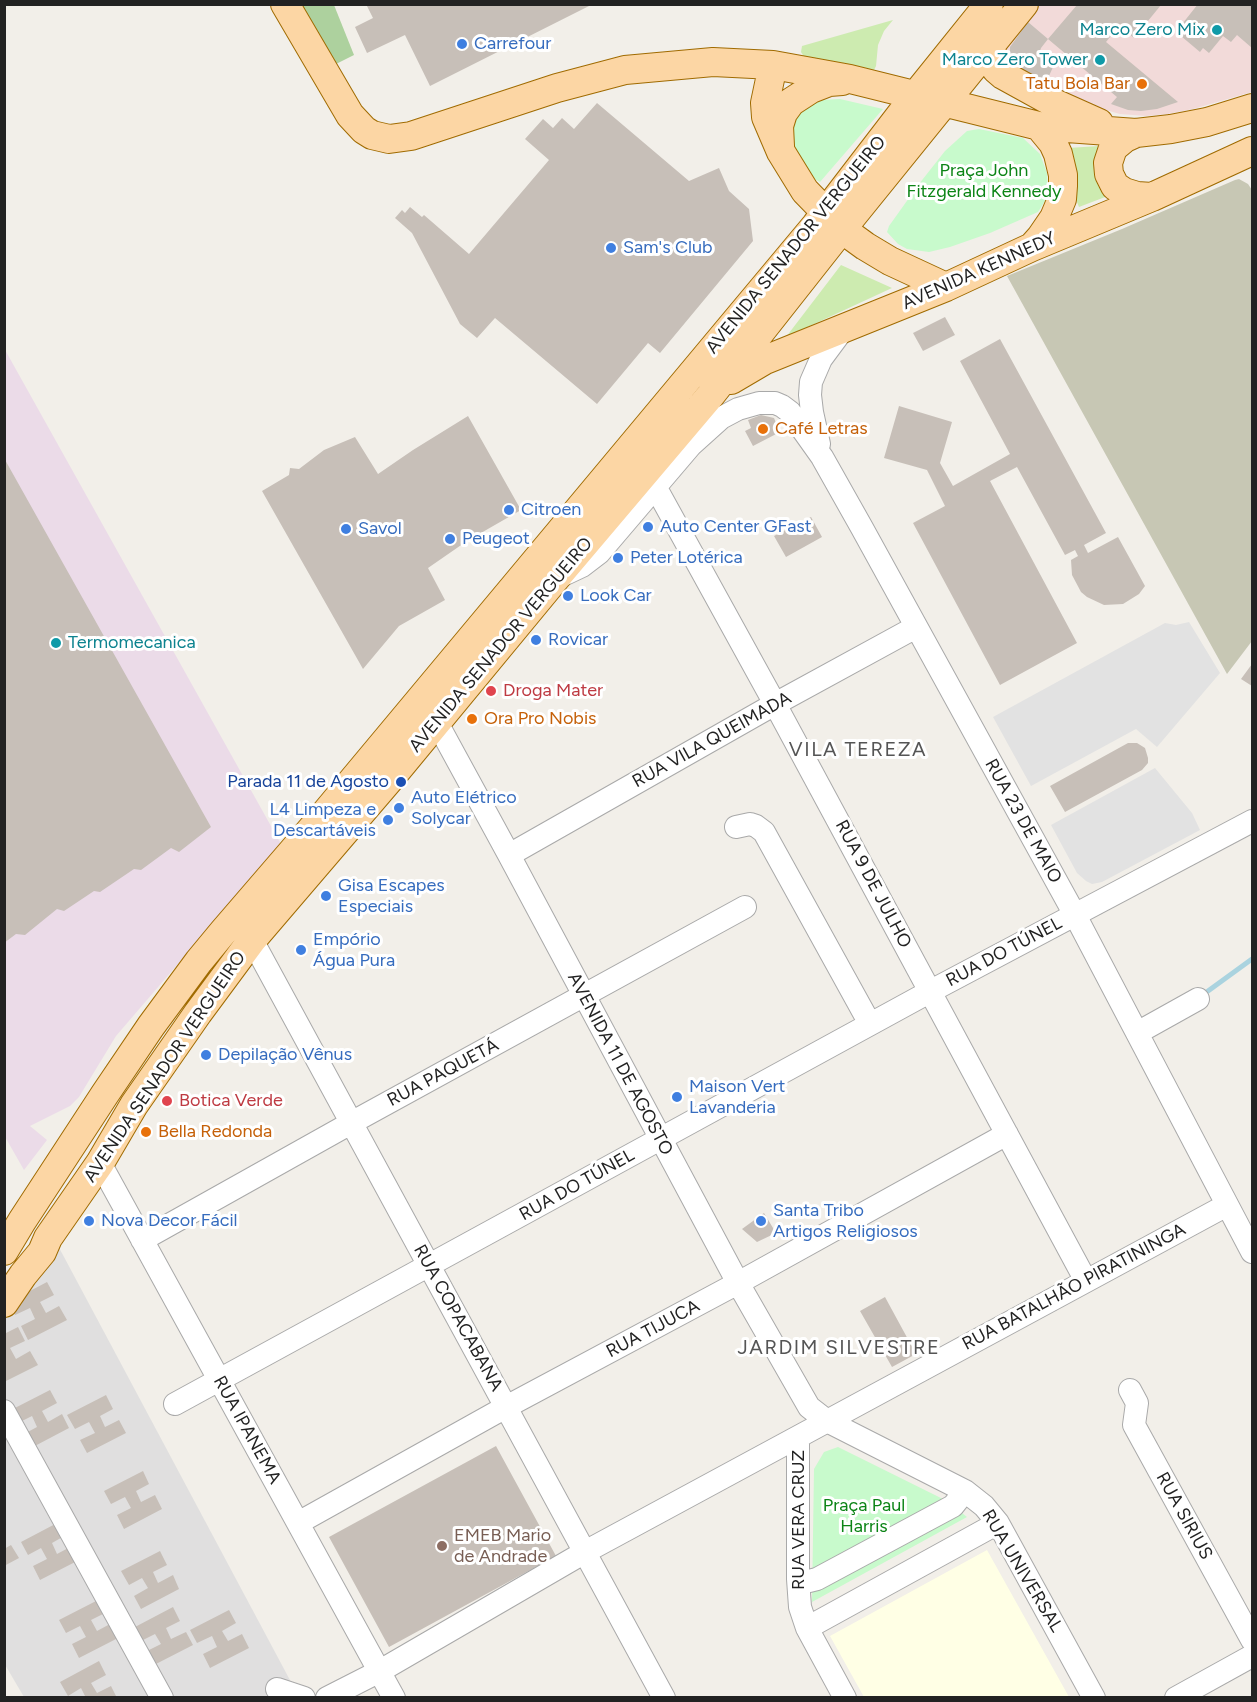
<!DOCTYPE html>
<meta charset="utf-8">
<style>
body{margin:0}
#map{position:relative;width:1257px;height:1702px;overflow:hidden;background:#f2efe9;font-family:Figtree,sans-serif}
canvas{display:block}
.frame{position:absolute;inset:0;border:6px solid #222;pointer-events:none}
</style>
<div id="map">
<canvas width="1257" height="1702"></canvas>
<div class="frame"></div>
</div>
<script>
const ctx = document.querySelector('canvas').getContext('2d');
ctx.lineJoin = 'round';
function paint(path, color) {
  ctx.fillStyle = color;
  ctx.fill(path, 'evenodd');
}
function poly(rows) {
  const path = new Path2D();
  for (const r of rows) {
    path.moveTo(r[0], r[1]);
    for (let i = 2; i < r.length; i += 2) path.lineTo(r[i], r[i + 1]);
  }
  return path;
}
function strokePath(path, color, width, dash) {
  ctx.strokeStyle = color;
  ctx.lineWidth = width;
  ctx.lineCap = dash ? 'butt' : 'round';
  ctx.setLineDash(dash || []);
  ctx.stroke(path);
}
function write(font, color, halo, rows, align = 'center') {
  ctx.font = font + ' Figtree,sans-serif';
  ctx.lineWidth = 6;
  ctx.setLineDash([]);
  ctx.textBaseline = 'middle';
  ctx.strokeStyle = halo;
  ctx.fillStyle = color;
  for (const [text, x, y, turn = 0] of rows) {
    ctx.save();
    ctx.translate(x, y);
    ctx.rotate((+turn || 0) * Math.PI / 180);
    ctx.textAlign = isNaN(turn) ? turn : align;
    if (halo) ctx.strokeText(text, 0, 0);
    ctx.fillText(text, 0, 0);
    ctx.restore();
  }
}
paint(poly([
 [56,1242,299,1697,24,1697,4,1663,4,1296]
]), '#e0dfdf');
paint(poly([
 [1037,5,1252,5,1252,92,1193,109,1168,114,1146,116,1120,114,1084,104,1001,61,1010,37]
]), '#f2dad9');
paint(poly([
 [4,348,281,844,116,1036,79,1097,70,1106,30,1126,47,1140,24,1170,4,1135]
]), '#ebdbe8');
paint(poly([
 [987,1550,1069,1697,864,1697,830,1636]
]), '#ffffe5');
paint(poly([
 [1239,179,1248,184,1252,190,1252,641,1227,674,1007,276,1122,229,1235,180]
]), '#c7c7b4');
paint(poly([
 [893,20,884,31,878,45,876,66,874,70,806,60,801,52,802,46],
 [1099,146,1113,194,1079,207,1072,190,1068,148],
 [841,265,892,288,786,337]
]), '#cdebb0');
paint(poly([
 [297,5,334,5,354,55,332,66]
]), '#add19e');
paint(poly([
 [840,99,883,109,820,182,813,178,795,152,791,133,794,122,802,108,821,100],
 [979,129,1023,138,1040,154,1047,173,1048,196,1038,212,990,233,950,247,929,252,907,249,898,244,887,232,889,226,919,184,945,151,967,131],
 [838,1447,947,1501,967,1517,812,1602,814,1469,824,1452]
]), '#c8facc');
paint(poly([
 [1189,622,1220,673,1157,747,1136,729,1031,786,993,717,1165,623,1176,625],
 [1155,768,1192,813,1200,830,1102,882,1092,884,1086,881,1077,873,1051,825]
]), '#e2e2e2');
strokePath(poly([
 [1208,991,1252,959]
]), '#aad3df', 5);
paint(poly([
 [366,4,593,4,430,86,405,35,367,53,355,27,373,18],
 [1198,4,1252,4,1252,48,1237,35,1231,42,1223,36,1209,53,1203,48,1200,52,1181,36,1184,32,1179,28],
 [1077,5,1161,5,1134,38,1119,26,1106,42,1178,102,1157,109,1141,111,1128,110,1111,104,1117,97,1048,39,1041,48,1039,54,1041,59,1053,67,1045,85,1015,66,1010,58,1010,47,1028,22,1048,39],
 [597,103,689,181,719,168,729,191,749,209,753,241,660,353,648,343,597,404,495,318,477,338,460,324,412,233,395,218,402,210,405,213,410,207,422,217,424,215,469,254,549,160,525,139,543,119,553,128,562,118,574,129],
 [945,317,955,335,923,351,913,333],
 [1000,339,1106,533,1084,545,1088,553,1118,537,1145,586,1139,594,1123,604,1104,605,1087,597,1081,592,1072,575,1071,560,1078,556,1075,550,1065,555,1017,467,990,481,1077,643,1000,685,913,523,945,506,927,470,884,458,899,406,952,422,940,463,953,486,1010,454,960,361],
 [761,415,774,418,780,432,753,446,745,431,751,428,748,420],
 [468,416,521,510,467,541,428,568,445,600,399,626,363,669,262,491,289,475,290,468,299,469,324,450,355,437,378,474,413,450],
 [4,458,211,827,179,852,171,848,141,870,134,869,100,892,94,891,64,911,57,909,25,935,16,934,4,943],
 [811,517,822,537,786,557,774,536],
 [1252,664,1252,686,1241,679],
 [1128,743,1137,743,1145,748,1148,758,1148,763,1142,770,1065,812,1050,786],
 [764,1213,776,1233,757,1242,742,1229],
 [47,1282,54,1295,40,1302,46,1313,59,1306,67,1320,28,1340,21,1326,35,1319,30,1308,15,1315,9,1302],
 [885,1297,916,1354,892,1367,860,1311],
 [18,1327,25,1341,10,1348,16,1359,30,1351,38,1365,4,1382,4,1334],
 [50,1390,57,1403,42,1411,48,1422,62,1414,69,1428,31,1448,24,1434,37,1427,32,1416,18,1423,11,1410],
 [106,1395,113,1409,100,1416,105,1427,119,1420,126,1433,87,1453,80,1440,95,1433,89,1422,75,1429,67,1415],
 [496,1446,556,1556,389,1647,329,1537],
 [143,1471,149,1484,136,1491,141,1502,155,1495,162,1509,124,1529,117,1515,131,1508,125,1497,111,1504,104,1491],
 [59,1522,66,1535,52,1543,57,1554,72,1546,79,1560,40,1580,33,1566,47,1559,41,1548,28,1555,21,1542],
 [11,1545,19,1558,4,1566,4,1549],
 [160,1551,167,1565,153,1572,158,1583,173,1575,179,1589,141,1609,134,1596,148,1588,142,1578,129,1585,121,1571],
 [98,1600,105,1613,91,1620,97,1631,110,1624,118,1638,79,1658,72,1644,86,1637,80,1626,66,1633,59,1620],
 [173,1607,180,1621,166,1628,171,1639,186,1632,193,1645,154,1665,147,1651,161,1644,155,1634,141,1641,135,1627],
 [229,1610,236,1623,222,1631,228,1641,242,1634,249,1648,210,1668,203,1654,217,1647,212,1636,197,1643,190,1630],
 [99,1661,106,1675,91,1683,97,1693,111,1686,117,1698,86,1698,81,1688,68,1696,60,1682]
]), '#c7bfb8');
const minor = poly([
 [819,444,812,412,810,395,811,382,821,359,844,328],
 [656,488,775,704,1086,1281],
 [563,575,582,566,599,553,691,445,721,418,738,409,759,403,775,403,782,406,790,412,822,457,862,528,1075,915,1252,1252],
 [426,714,436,721,509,855,738,1283,809,1407,827,1421,965,1491,984,1506,998,1523,1094,1698],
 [736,827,750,824,756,826,764,832,870,1024],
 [509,855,775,704,916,627],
 [252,940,664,1698],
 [1137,1033,1198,999],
 [100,1163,394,1698],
 [142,1240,351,1123,745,907],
 [1130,1390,1137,1403,1134,1425,1252,1640],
 [175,1404,931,991,1252,821],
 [4,1411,162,1698],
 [798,1437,798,1579,800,1607,807,1628,845,1698],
 [298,1523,506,1407,738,1283,1007,1134],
 [798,1579,809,1581,817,1579,953,1506,965,1491],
 [807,1628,998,1523],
 [277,1689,304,1698],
 [327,1698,380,1671,585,1552,1227,1205],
 [1176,1698,1252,1656]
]);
const major = poly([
 [285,4,350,115,364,130,372,135,389,139,411,136,557,88,625,70,713,62,773,65,850,79,1039,126,1136,133,1171,129,1207,122,1252,108],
 [991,45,993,62,996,69,1003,75,1052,102,1099,123],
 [773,65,765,103,766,117,781,152,805,191,843,230,865,246,890,261,946,287],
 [1136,133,1125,138,1113,148,1108,163,1109,174,1115,186,1124,192,1137,196,1152,197],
 [780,146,779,126,783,113,791,102,811,89,829,82,842,81],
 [1033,246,1041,237,1054,218,1062,199,1063,186,1063,175,1058,154,1053,143,1039,126],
 [731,380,765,360,946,287,1032,247,1152,197,1252,151],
 [4,1251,22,1221,105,1094,151,1026,199,961,223,932,323,816,816,225,915,96,989,4],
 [4,1303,23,1275,42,1252,48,1238,100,1163,134,1105,198,1013,252,940,389,780,555,579,710,396,833,240,1024,4]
]);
strokePath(minor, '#a9a9a9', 24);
strokePath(major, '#a06b00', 30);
strokePath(minor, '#fff', 22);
strokePath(major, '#fcd6a4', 28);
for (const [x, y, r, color] of [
 [1217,30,6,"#0f9aa8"],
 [462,44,6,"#3f7fe0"],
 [1100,60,6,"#0f9aa8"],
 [1142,84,6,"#e8710a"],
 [611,248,6,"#3f7fe0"],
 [763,429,6,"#e8710a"],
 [509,510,6,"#3f7fe0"],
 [648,527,6,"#3f7fe0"],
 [346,529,6,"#3f7fe0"],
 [450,539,6,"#3f7fe0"],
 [618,558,6,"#3f7fe0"],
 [568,596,6,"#3f7fe0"],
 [536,640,6,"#3f7fe0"],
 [56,643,6,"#0f9aa8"],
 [491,691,6,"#e0444e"],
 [472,719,6,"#e8710a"],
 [401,782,6,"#1a4fb4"],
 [399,808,6,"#3f7fe0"],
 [388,820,6,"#3f7fe0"],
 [326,896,6,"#3f7fe0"],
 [301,950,6,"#3f7fe0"],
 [206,1055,6,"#3f7fe0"],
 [677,1097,6,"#3f7fe0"],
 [167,1101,6,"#e0444e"],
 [146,1132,6,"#e8710a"],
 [89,1221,6,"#3f7fe0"],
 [761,1221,6,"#3f7fe0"],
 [442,1546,6,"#8d6e63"]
]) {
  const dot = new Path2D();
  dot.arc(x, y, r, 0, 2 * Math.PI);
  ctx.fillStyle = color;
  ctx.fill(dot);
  strokePath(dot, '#fff', 2);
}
write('18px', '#0d838f', '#fff', [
 ["Marco Zero Mix",1205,30],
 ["Marco Zero Tower",1088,60],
 ["Termomecanica",68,643,"left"]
], 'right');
write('18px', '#366cbe', '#fff', [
 ["Carrefour",474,44],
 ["Sam's Club",623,248],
 ["Citroen",521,510],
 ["Auto Center GFast",660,527],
 ["Savol",358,529],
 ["Peugeot",462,539],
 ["Peter Lotérica",630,558],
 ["Look Car",580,596],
 ["Rovicar",548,640],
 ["Auto Elétrico",411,798],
 ["Solycar",411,819],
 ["L4 Limpeza e",376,810,"right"],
 ["Descartáveis",376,831,"right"],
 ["Gisa Escapes",338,886],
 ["Especiais",338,907],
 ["Empório",313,940],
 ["Água Pura",313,961],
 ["Depilação Vênus",218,1055],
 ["Maison Vert",689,1087],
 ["Lavanderia",689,1108],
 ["Santa Tribo",773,1211],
 ["Artigos Religiosos",773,1232],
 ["Nova Decor Fácil",101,1221]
], 'left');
write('18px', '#c56008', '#fff', [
 ["Tatu Bola Bar",1130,84,"right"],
 ["Café Letras",775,429],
 ["Ora Pro Nobis",484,719],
 ["Bella Redonda",158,1132]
], 'left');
write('18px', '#0c8416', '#fff', [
 ["Praça John",984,171],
 ["Fitzgerald Kennedy",984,192],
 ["Praça Paul",864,1506],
 ["Harris",864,1527]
]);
write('18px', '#222', '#fff', [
 ["AVENIDA SENADOR VERGUEIRO",796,245,-51],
 ["AVENIDA KENNEDY",979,271,-24],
 ["AVENIDA SENADOR VERGUEIRO",501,645,-50],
 ["RUA VILA QUEIMADA",712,740,-29],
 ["RUA 23 DE MAIO",1023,821,61],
 ["RUA 9 DE JULHO",873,884,62],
 ["RUA DO TÚNEL",1004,952,-28],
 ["AVENIDA 11 DE AGOSTO",620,1064,62],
 ["AVENIDA SENADOR VERGUEIRO",165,1067,-56],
 ["RUA PAQUETÁ",443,1073,-28],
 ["RUA DO TÚNEL",577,1185,-29],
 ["RUA BATALHÃO PIRATININGA",1074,1287,-28],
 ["RUA COPACABANA",458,1318,61],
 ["RUA TIJUCA",653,1329,-28],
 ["RUA IPANEMA",247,1430,61],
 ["RUA SIRIUS",1184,1516,61],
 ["RUA VERA CRUZ",799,1520,-90],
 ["RUA UNIVERSAL",1022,1571,59]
]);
write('18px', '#be3a42', '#fff', [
 ["Droga Mater",503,691],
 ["Botica Verde",179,1101]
], 'left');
write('18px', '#164399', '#fff', [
 ["Parada 11 de Agosto",389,782]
], 'right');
write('18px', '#785e54', '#fff', [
 ["EMEB Mario",454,1536],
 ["de Andrade",454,1557]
], 'left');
ctx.letterSpacing = '1.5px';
write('20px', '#555', '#fff', [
 ["VILA TEREZA",858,750],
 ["JARDIM SILVESTRE",839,1348]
]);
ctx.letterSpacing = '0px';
</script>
